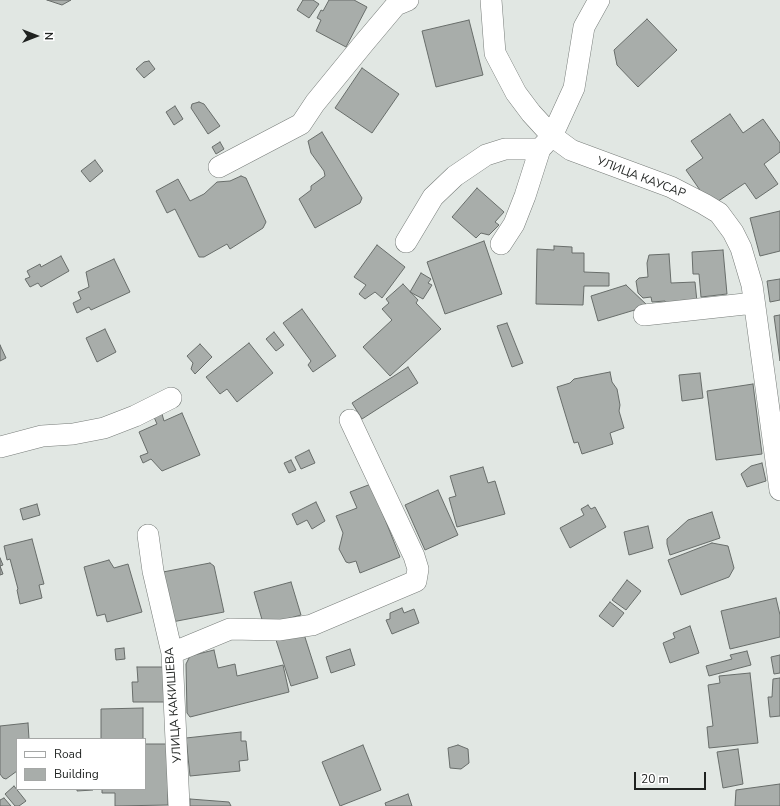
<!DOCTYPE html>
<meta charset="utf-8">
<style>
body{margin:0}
#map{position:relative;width:780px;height:806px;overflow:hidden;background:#e1e7e3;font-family:"Nunito Sans",sans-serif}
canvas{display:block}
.legend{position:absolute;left:16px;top:738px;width:130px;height:52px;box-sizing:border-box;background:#fff;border:1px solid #a5a7a6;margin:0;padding:5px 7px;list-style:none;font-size:12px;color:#1f2220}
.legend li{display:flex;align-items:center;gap:8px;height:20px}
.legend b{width:20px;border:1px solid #a5a7a6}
.north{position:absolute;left:16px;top:16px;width:40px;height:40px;-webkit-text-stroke:3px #fff;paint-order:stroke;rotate:90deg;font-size:11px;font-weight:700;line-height:16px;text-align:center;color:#1f2220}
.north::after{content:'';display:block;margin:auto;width:14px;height:18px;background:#1f2220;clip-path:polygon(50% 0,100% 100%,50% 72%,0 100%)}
.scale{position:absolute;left:634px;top:772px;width:72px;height:18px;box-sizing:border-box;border:2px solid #1f2220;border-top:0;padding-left:5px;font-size:12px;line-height:14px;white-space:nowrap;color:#1f2220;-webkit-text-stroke:3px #fff;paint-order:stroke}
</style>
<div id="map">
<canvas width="780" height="806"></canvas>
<ul class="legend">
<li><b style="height:5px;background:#fff"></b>Road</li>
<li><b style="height:11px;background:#a8adaa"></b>Building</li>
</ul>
<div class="north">N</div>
<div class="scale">20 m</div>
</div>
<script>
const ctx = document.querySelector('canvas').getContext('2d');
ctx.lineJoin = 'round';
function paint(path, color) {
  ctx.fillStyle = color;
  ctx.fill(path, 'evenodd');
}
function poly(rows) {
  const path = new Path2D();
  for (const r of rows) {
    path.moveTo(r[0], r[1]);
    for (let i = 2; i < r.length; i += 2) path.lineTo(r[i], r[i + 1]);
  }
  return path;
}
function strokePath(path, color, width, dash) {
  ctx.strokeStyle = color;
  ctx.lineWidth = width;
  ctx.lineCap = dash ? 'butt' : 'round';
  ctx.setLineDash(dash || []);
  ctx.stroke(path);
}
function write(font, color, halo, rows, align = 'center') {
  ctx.font = font + ' "Nunito Sans",sans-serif';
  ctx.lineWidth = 3;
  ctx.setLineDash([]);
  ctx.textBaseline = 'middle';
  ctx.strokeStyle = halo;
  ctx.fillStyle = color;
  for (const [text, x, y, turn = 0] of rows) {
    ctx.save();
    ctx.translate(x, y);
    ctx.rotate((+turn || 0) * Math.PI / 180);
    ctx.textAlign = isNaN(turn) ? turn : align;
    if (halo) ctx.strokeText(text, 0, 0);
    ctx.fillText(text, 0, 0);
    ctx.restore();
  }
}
const building = poly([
 [47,0,71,0,62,5,47,0],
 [303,0,313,0,319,4,309,18,297,10,303,0],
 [329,0,354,0,367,7,346,47,316,31,321,20,317,18,321,10,323,11,329,0],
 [647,19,677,50,638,87,617,65,614,50,647,19],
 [469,20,483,75,436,87,422,31,469,20],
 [149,61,155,69,144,78,136,69,144,62,149,61],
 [362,68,399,94,372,133,335,108,362,68],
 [199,102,204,104,220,126,208,134,191,108,192,104,199,102],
 [175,106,183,119,174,125,166,112,175,106],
 [730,114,743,133,763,119,780,143,780,152,764,164,778,184,756,199,745,183,711,206,686,170,703,158,691,141,730,114],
 [322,132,362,198,360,203,315,228,299,199,311,190,311,186,325,176,324,171,311,153,308,141,322,132],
 [220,142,224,149,216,154,212,147,220,142],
 [95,160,103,171,90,182,81,171,95,160],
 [241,176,246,178,266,222,263,228,230,249,227,244,204,257,199,257,175,209,167,213,156,191,178,179,190,201,204,194,217,182,230,181,241,176],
 [477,188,504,212,495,222,499,225,489,235,481,233,476,238,452,217,477,188],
 [780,211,780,251,760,256,750,218,780,211],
 [484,241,502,294,445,314,427,262,484,241],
 [377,245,405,267,382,298,375,292,365,299,359,294,366,285,354,277,377,245],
 [554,246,572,247,572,253,584,253,584,272,609,273,609,286,584,286,583,305,536,304,537,249,554,250,554,246],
 [723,250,727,294,701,297,699,274,693,274,692,252,723,250],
 [669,254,671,283,695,282,697,302,666,304,665,301,652,302,651,297,643,298,638,293,636,281,639,278,648,277,647,263,649,255,669,254],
 [61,256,69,271,41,287,38,283,30,287,25,279,30,277,27,271,40,264,41,267,61,256],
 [114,259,130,292,91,310,89,307,77,313,73,303,81,299,78,292,89,287,86,272,114,259],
 [421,273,431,279,428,283,432,285,423,299,410,292,421,273],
 [780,279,780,300,770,302,767,281,780,279],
 [403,284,418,300,416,303,441,329,390,376,363,347,392,320,382,309,389,303,386,299,403,284],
 [626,285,648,306,598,321,591,296,626,285],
 [302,309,336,356,313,372,308,365,311,361,283,323,302,309],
 [780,315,780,361,774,316,780,315],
 [507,323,523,363,512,367,497,326,507,323],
 [105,329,116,352,97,362,86,338,105,329],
 [274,332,284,345,276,351,266,339,274,332],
 [249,343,273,373,237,402,227,389,220,394,206,377,249,343],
 [200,344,212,357,195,374,191,369,193,363,187,356,200,344],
 [0,345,6,358,0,361,0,345],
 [408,367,418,383,362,419,352,403,408,367],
 [610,372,612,382,617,389,620,405,619,411,624,428,610,433,613,444,582,454,578,442,574,443,557,387,570,383,574,379,610,372],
 [700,373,703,398,682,401,679,375,700,373],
 [753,384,762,454,716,460,707,391,753,384],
 [182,413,200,455,162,471,151,459,143,463,140,456,148,453,139,432,157,424,154,417,162,414,164,421,182,413],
 [309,450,315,463,301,469,295,457,309,450],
 [291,460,296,470,289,473,284,463,291,460],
 [762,463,766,481,747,487,741,474,751,466,762,463],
 [483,467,488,483,495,481,505,514,457,527,449,498,456,496,450,476,483,467],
 [371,484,400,557,360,573,356,561,349,563,346,562,339,549,343,533,336,516,357,508,350,492,371,484],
 [438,490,458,535,425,550,405,505,438,490],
 [316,502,325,521,312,529,307,520,297,525,292,514,316,502],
 [37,504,40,515,23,520,20,509,37,504],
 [588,505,591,509,595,507,606,527,570,548,560,528,584,515,581,509,588,505],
 [712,512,720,538,670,555,667,544,667,539,688,520,712,512],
 [648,526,653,548,629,555,624,532,648,526],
 [32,539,44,584,39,585,42,598,20,604,17,590,18,589,10,559,7,560,4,546,32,539],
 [712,543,728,546,734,568,729,577,681,595,668,560,712,543],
 [0,558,3,565,0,566,3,574,0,575,0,558],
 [109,560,114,568,128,564,142,612,107,622,105,614,97,616,84,567,109,560],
 [210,563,214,566,224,612,172,622,163,572,210,563],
 [627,580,641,591,626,610,612,600,627,580],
 [291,582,301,615,272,623,263,623,254,592,291,582],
 [776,598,780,615,780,637,730,649,721,611,776,598],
 [610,602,624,613,613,627,599,616,610,602],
 [402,608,404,613,414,609,419,623,392,634,386,620,390,619,390,613,402,608],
 [690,626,699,653,670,663,663,643,675,638,673,633,690,626],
 [303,631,318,678,291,686,276,640,303,631],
 [124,648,125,659,116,660,115,649,124,648],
 [350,649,355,665,331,673,326,657,350,649],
 [214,650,218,668,235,664,237,676,283,665,289,692,190,717,187,713,186,664,190,656,214,650],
 [747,651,751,665,709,676,706,666,732,659,730,655,747,651],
 [780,655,780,673,774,674,771,657,780,655],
 [137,667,165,667,165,702,133,702,132,682,138,682,137,667],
 [750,673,758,743,709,748,707,727,713,726,708,685,720,683,719,676,750,673],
 [780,678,780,716,770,717,768,697,772,697,773,679,780,678],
 [143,708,143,739,101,739,101,709,143,708],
 [28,723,29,739,17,739,17,771,6,779,3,778,0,774,0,726,28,723],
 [241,732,241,741,246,741,248,760,239,761,240,771,190,776,186,738,241,732],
 [145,744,168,744,168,805,115,806,115,793,102,793,102,789,145,789,145,744],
 [363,745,381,790,340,806,322,762,363,745],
 [458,745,468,749,469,763,461,769,450,768,448,748,458,745],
 [738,749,743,784,723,788,717,752,738,749],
 [780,784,780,806,735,806,736,790,780,784],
 [14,786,26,801,19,806,15,806,5,794,14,786],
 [77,789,93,789,93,790,77,791,77,789],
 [408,794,412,806,386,806,385,803,408,794],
 [4,798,11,806,0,806,0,800,4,798],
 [190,799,229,802,231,806,190,806,190,799]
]);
paint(building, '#a8adaa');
strokePath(building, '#686d6a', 1);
const street = poly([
 [491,0,495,53,516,93,531,113,552,136,571,150,671,187,704,204,719,213,733,232,741,248,752,285,780,490],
 [219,167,301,124,315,103,364,43,396,5,408,0],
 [406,242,433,197,455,176,486,155,505,149,540,149,552,136,574,88,584,27,599,0],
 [501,244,514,224,525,196,540,149],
 [644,315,754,303],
 [0,447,42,436,73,434,104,428,135,416,171,398],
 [148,535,153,571,172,653,179,806],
 [172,653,230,629,280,630,312,625,416,581,418,569,414,556,350,420]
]);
strokePath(street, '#777c79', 22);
strokePath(street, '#fff', 21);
write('12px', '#1f2220', '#fff', [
 ["УЛИЦА КАУСАР",641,178,21],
 ["УЛИЦА КАКИШЕВА",174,705,-94]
]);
</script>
